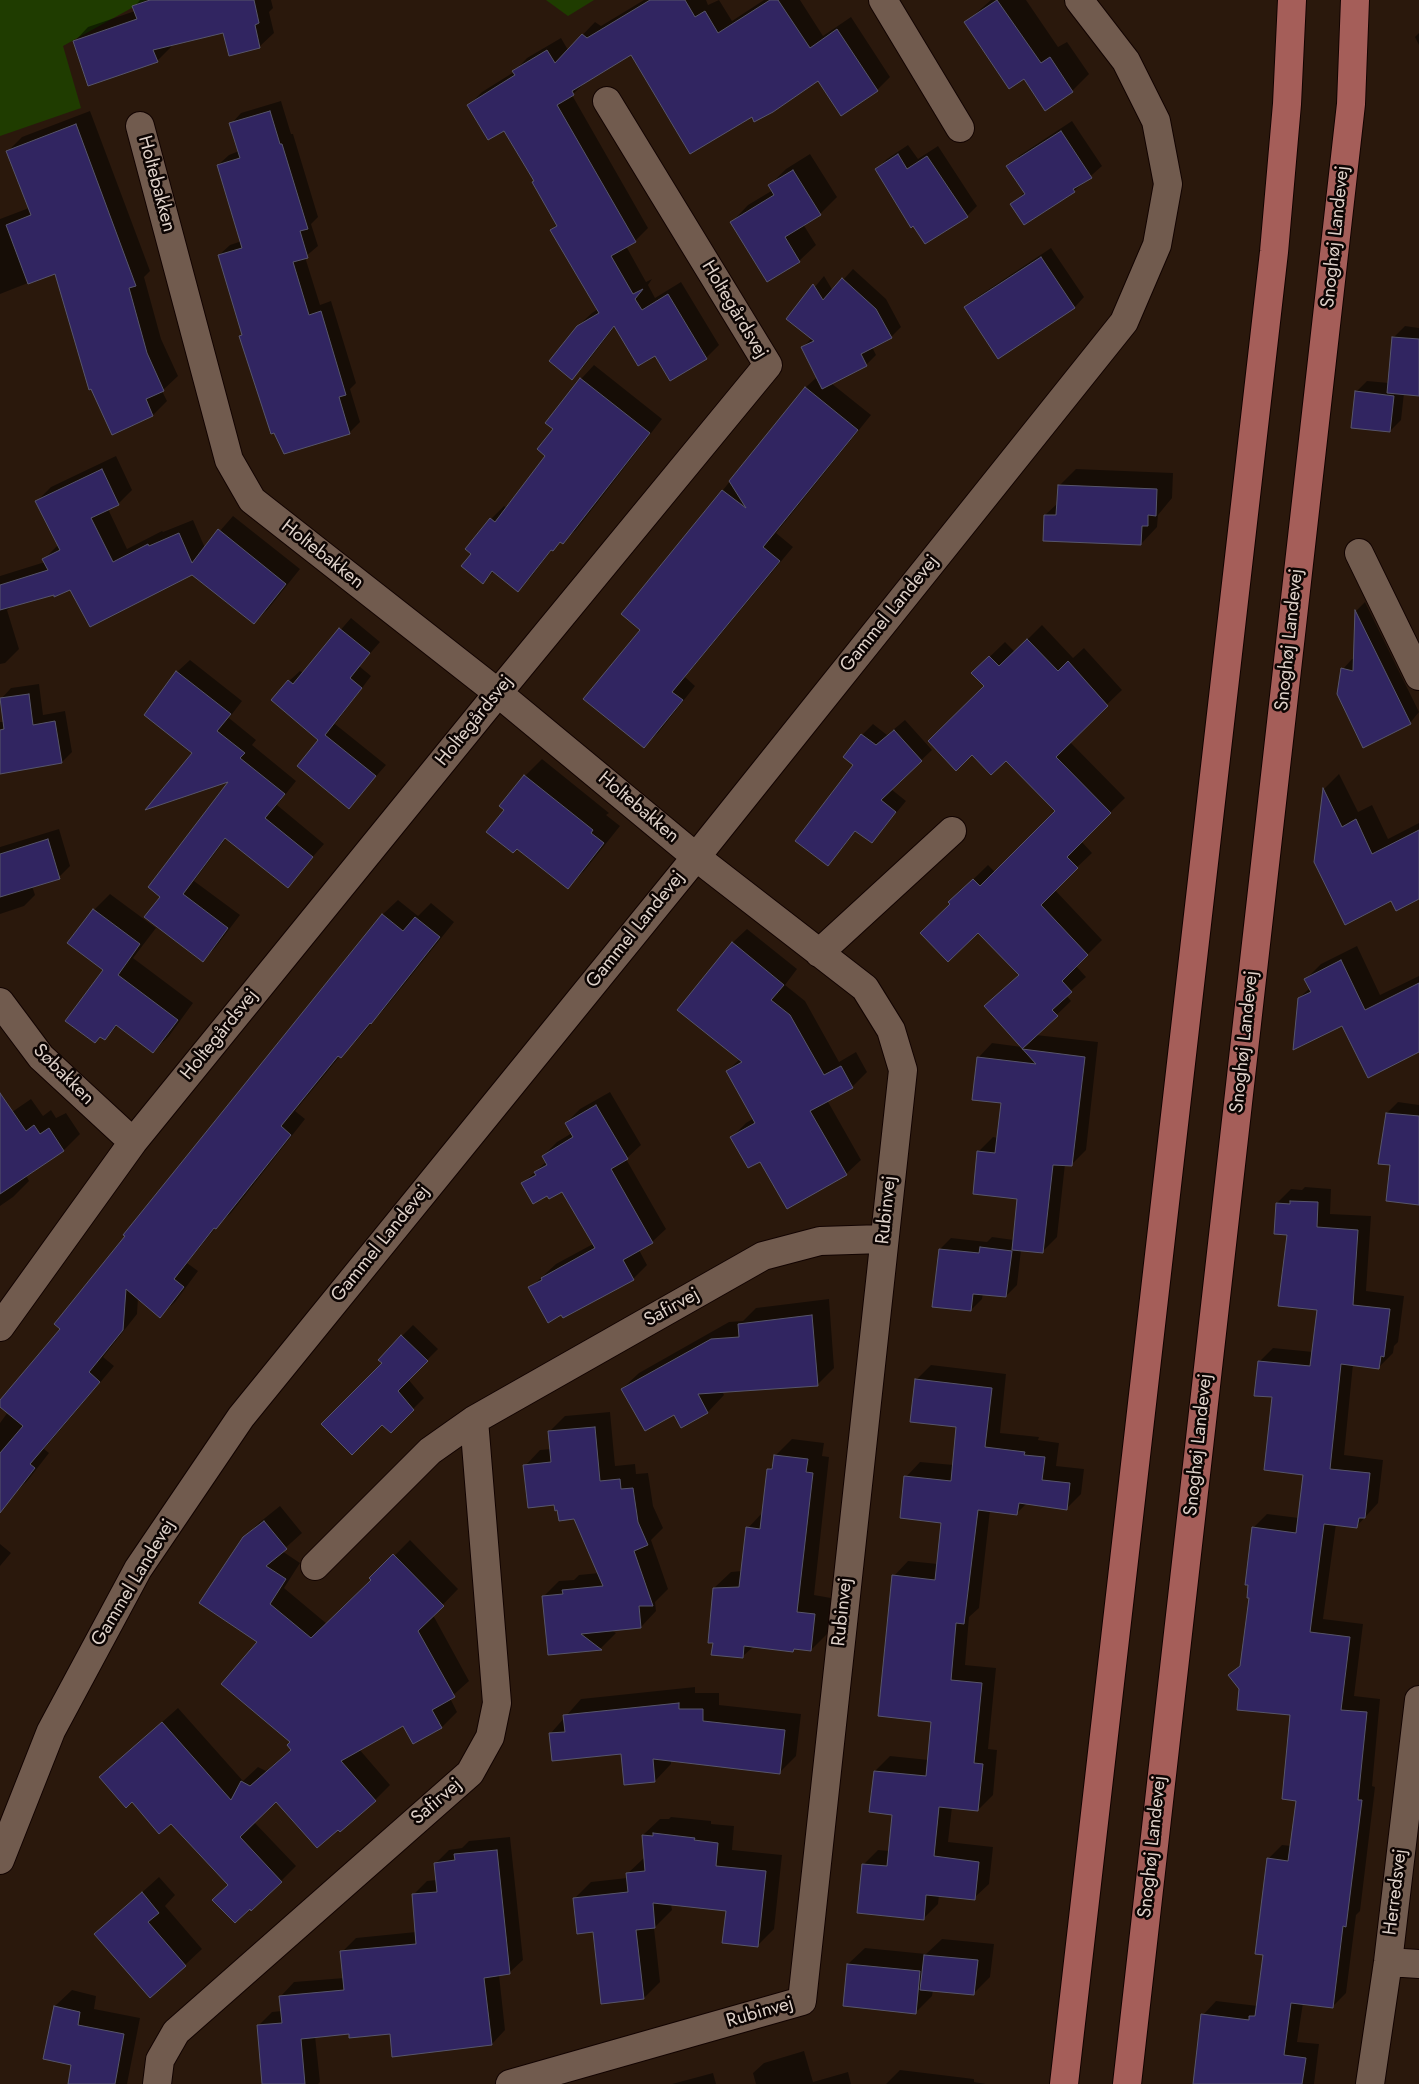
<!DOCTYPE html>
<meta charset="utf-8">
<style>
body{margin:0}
canvas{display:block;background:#2a180c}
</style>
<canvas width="1419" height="2084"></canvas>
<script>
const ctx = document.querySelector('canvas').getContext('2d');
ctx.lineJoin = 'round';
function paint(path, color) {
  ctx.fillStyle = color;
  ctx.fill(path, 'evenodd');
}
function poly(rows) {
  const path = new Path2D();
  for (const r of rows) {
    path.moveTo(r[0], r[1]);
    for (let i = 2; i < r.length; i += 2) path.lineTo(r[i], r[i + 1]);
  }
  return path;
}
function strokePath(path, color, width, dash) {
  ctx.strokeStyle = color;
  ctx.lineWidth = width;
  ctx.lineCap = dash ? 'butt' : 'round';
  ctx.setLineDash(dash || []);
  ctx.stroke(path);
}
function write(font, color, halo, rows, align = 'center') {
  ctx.font = font + ' Jost,sans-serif';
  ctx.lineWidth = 5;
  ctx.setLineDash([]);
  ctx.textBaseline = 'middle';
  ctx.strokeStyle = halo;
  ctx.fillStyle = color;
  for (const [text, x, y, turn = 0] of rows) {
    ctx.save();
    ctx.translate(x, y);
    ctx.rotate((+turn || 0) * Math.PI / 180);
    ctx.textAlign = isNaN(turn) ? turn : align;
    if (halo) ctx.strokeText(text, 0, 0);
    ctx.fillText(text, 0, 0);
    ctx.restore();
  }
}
paint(poly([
 [0,0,146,0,63,46,81,108,0,136],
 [546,0,594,0,568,16]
]), '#1f3c00');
paint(poly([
 [140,0,271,0,273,8,269,12,274,33,259,47,224,32,170,44,171,47,157,61,74,42,88,27,135,11,134,7],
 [644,0,706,0,708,5,719,0,732,21,764,0,800,0,823,36,851,17,890,77,877,90,818,79,753,116,631,54,587,81,572,95,648,228,635,241,626,246,646,282,652,279,648,285,655,298,681,282,719,345,706,358,615,326,585,365,572,378,578,326,592,313,598,309,551,230,557,224,535,180,504,129,469,105,482,92,514,72,527,58,561,38,568,50,595,22,601,26],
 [991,0,1026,0,1058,47,1067,42,1089,74,1072,91,1024,77,965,23],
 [1419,33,1419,45,1415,37],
 [281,101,291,134,293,134,318,217,311,224,318,246,305,257,320,305,331,301,356,383,350,389,360,422,349,433,241,336,243,334,219,255,230,245,242,241,218,165,229,155,239,151,231,124,241,113],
 [90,111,150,271,144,277,161,339,178,376,162,391,167,401,153,415,56,272,0,294,0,219,29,208,8,151,22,137],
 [1072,121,1102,166,1074,191,1012,204,1025,192,1008,167,1019,156],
 [908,145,918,159,938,146,977,206,967,216,877,169,887,159],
 [810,154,837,197,820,214,803,224,816,245,799,261,732,222,748,205,773,190,770,185,786,169],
 [1051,248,1084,297,1075,307,998,357,966,307,976,298],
 [853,269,886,299,901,327,891,337,872,347,876,355,866,365,831,383,871,415,776,533,793,547,685,677,695,686,658,733,644,746,642,630,623,614,806,387,817,377,802,348,812,338,788,319,824,276,833,291],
 [1405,326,1419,328,1419,395,1404,393,1401,420,1390,431,1356,392,1367,381,1389,383,1394,337],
 [594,365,662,419,576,530,562,543,561,541,552,549,531,577,517,590,494,571,483,582,473,554,491,519,504,506,507,508,547,455,554,429,546,422,581,379],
 [116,456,132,490,118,504,108,509,127,549,162,531,163,532,193,520,205,548,233,516,300,569,268,609,254,623,192,573,71,588,14,605,7,610,19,649,5,663,0,664,0,576,45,562,44,559,58,545,37,501,51,487],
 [1076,469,1173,473,1172,498,1158,515,1157,527,1141,544,1045,515,1058,503,1059,486],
 [1365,602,1419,712,1410,723,1343,669,1352,659,1354,659,1356,611],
 [351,618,380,642,359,666,371,676,335,724,386,765,349,807,319,740,289,681,300,671,303,673],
 [1042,625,1073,658,1084,648,1122,690,1069,741,1125,798,1081,841,1092,853,1054,889,1102,940,1076,966,1086,977,1066,995,1071,1001,1036,1035,1098,1042,1086,1150,1071,1165,1065,1164,1057,1237,1042,1252,1021,1250,1017,1285,1006,1296,983,1293,982,1299,971,1310,940,1249,951,1238,987,1242,992,1237,1014,1240,1019,1198,978,1152,993,1137,998,1138,1002,1102,978,1058,992,1043,1022,1047,1000,992,1020,974,950,902,988,865,995,872,1056,811,986,686,973,673,1005,642,1015,652],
 [190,660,242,701,229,718,256,740,252,745,296,781,277,805,324,844,287,886,227,837,194,881,240,915,215,948,203,960,161,897,231,779,146,715,177,672],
 [39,684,43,715,65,711,72,752,62,762,0,773,0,722,4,722,1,699,11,688],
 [905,720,932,750,891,789,906,801,872,842,857,830,828,865,862,735,873,724,887,735],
 [542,759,609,813,606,815,620,826,584,871,568,887,501,806,525,776],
 [1339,774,1358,812,1372,805,1388,839,1419,823,1419,897,1391,899,1315,862,1324,789],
 [59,829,70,866,59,877,32,886,35,895,24,906,0,914,0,847],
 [110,894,156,928,133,958,193,1003,169,1036,153,1052,118,1025,105,1039,105,970,94,910],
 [398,900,418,916,431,903,454,922,386,1007,356,1041,340,1056,295,1111,305,1119,231,1213,217,1226,187,1263,198,1271,175,1302,160,1316,138,1298,137,1314,103,1357,114,1366,44,1449,49,1453,28,1480,14,1494,0,1489,0,1423,8,1412,0,1405,0,1402,62,1328,126,1236,172,1176,383,914],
 [747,929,797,969,785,985,805,1001,839,1062,856,1052,867,1072,852,1087,827,1100,861,1160,846,1174,760,1160,732,1137,746,1123,754,1118,727,1071,740,1059,732,943],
 [1357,946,1380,995,1419,976,1419,1049,1343,1024,1299,998,1310,988,1306,979,1321,964],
 [610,1092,641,1145,626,1159,666,1229,652,1242,639,1250,647,1265,633,1279,530,1288,556,1264,593,1244,563,1190,548,1194,523,1183,546,1162,543,1156,557,1142,572,1133,566,1123,580,1109],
 [0,1094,12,1112,31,1099,43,1116,51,1110,56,1118,66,1113,80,1134,64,1150,26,1175,29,1181,13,1197,0,1206],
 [1398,1102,1419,1105,1419,1203,1392,1164,1387,1113],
 [1305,1187,1331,1189,1330,1214,1371,1216,1366,1291,1404,1296,1398,1342,1394,1346,1393,1353,1379,1367,1353,1364,1344,1455,1383,1460,1378,1503,1357,1526,1336,1524,1323,1619,1363,1624,1354,1696,1380,1699,1372,1786,1375,1787,1360,1911,1356,1915,1346,1993,1332,2007,1303,2003,1297,2042,1319,2044,1314,2084,1201,2084,1203,2015,1216,2001,1258,2006,1264,1954,1268,1859,1282,1845,1292,1846,1298,1800,1292,1714,1240,1689,1230,1675,1242,1663,1250,1597,1253,1528,1267,1514,1299,1518,1304,1474,1259,1362,1273,1348,1313,1352,1318,1309,1277,1203,1291,1189,1302,1190],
 [829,1299,834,1368,818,1384,722,1391,724,1395,708,1412,681,1426,674,1413,622,1389,639,1373,729,1322,743,1321,756,1308],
 [413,1325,438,1349,408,1379,424,1398,391,1431,383,1363,379,1359],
 [931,1365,1006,1374,1000,1433,1039,1437,1038,1440,1059,1443,1056,1466,1084,1469,1081,1494,1066,1509,1027,1503,1017,1513,990,1510,979,1608,969,1617,965,1665,996,1668,988,1749,997,1750,993,1795,978,1810,952,1807,948,1842,993,1847,989,1884,974,1898,939,1895,938,1904,923,1919,863,1865,878,1850,890,1851,893,1814,875,1771,890,1756,929,1760,933,1720,894,1576,908,1561,938,1564,943,1522,906,1477,920,1462,954,1465,957,1426,916,1380],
 [610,1412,615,1466,635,1464,636,1474,648,1473,653,1506,663,1528,651,1540,668,1589,655,1602,656,1611,641,1627,611,1630,616,1633,601,1648,549,1654,543,1597,559,1581,574,1580,579,1575,599,1573,575,1517,558,1509,525,1466,540,1450,551,1449,549,1432,565,1416],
 [792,1439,824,1443,822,1456,829,1457,814,1595,831,1598,828,1633,811,1650,796,1648,793,1650,754,1646,742,1657,714,1642,714,1588,731,1572,742,1571,748,1528,763,1512,768,1470,774,1464,775,1456],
 [280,1506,302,1533,282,1551,300,1563,284,1588,327,1624,410,1540,458,1589,433,1615,469,1681,450,1698,457,1712,442,1727,414,1743,404,1724,359,1749,390,1785,375,1800,276,1801,254,1822,296,1866,281,1881,229,1885,117,1762,178,1708,243,1781,258,1767,266,1771,292,1749,292,1741,259,1641,244,1538,260,1522],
 [0,1544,11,1553,0,1566],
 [695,1687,695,1693,719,1693,719,1705,801,1714,796,1756,780,1772,671,1760,671,1764,655,1781,622,1752,550,1734,581,1699],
 [671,1817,711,1821,711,1824,734,1826,732,1850,782,1855,774,1929,757,1946,727,1910,671,1904,672,1910,654,1928,660,1982,644,1998,594,1930,574,1899,591,1882,627,1878,627,1874,645,1857,643,1835,660,1819,669,1819],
 [510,1837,523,1960,509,1973,499,1975,505,2030,492,2044,391,2032,350,2033,315,2036,320,2082,318,2084,266,2084,258,2026,272,2012,282,2011,281,1996,294,1982,344,1978,342,1952,356,1938,416,1932,413,1895,427,1881,437,1880,436,1863,449,1850,462,1848,469,1841],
 [159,1877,175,1895,165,1906,202,1949,185,1965,96,1934],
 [942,1939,994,1944,990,1977,974,1993,933,1990,932,1996,916,2012,848,1964,865,1948,926,1954],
 [72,1990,96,1996,94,2009,140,2018,127,2084,69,2084,73,2064,55,2006],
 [804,2051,813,2082,848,2072,851,2084,756,2084,753,2073,764,2063],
 [900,2070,974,2079,974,2082,986,2084,886,2084],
 [713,2073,716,2084,672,2084]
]), '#0007');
const building = poly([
 [150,0,254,0,259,23,255,25,260,48,229,56,223,33,153,50,158,62,88,86,73,41,137,19,132,6,150,0],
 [650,0,685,0,695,17,705,11,718,33,770,0,778,0,810,48,837,29,878,91,841,116,818,81,773,112,754,122,752,117,690,154,631,55,572,91,574,95,557,105,636,242,611,256,633,294,643,289,635,299,642,310,668,294,707,359,670,381,655,356,638,366,614,326,572,380,549,361,577,326,599,313,550,230,557,226,532,182,534,181,504,131,488,140,467,105,515,75,512,71,547,50,555,63,582,34,587,38,650,0],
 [997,0,1041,63,1050,57,1073,92,1045,111,1024,79,1009,89,964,22,997,0],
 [270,111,280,144,282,144,308,229,300,231,308,258,293,262,309,315,321,311,346,395,339,397,350,434,284,454,274,433,271,434,239,336,242,335,218,255,242,248,217,165,240,158,229,123,270,111],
 [76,124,136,286,129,288,147,353,164,391,146,399,153,416,112,435,91,389,89,390,55,274,28,284,6,225,31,215,6,151,76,124],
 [1061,131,1092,178,1073,189,1075,192,1024,225,1010,204,1025,194,1006,166,1061,131],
 [898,154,907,169,927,156,968,217,925,244,913,226,911,228,875,169,898,154],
 [793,170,821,215,785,237,800,262,767,282,730,222,774,195,768,185,793,170],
 [1041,257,1075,308,998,359,964,307,1041,257],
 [842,278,876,309,892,338,861,354,867,366,822,389,801,347,814,341,786,319,813,284,823,300,842,278],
 [1392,337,1419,339,1419,396,1387,393,1392,337],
 [580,378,650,433,563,544,560,542,553,551,551,550,518,592,492,571,483,584,461,566,471,554,465,549,490,518,495,522,545,456,537,449,553,429,545,423,580,378],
 [805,387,858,430,763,547,780,561,672,692,683,700,644,748,583,699,640,630,621,614,722,490,746,508,729,481,805,387],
 [1355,391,1394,396,1390,432,1351,428,1355,391],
 [102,469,119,505,91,518,113,562,148,544,149,546,179,533,192,563,218,529,286,584,254,624,192,575,90,627,70,590,54,597,54,595,0,610,0,585,48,570,42,559,60,550,35,501,102,469],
 [1058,485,1157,489,1156,516,1148,515,1148,526,1142,526,1141,545,1043,541,1044,515,1056,515,1058,485],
 [1355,610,1411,724,1363,748,1337,694,1341,668,1353,671,1355,610],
 [339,628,370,653,350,678,362,688,325,735,376,776,349,809,297,766,318,740,271,700,288,680,293,684,339,628],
 [1027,639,1058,671,1068,661,1108,706,1056,757,1111,813,1067,857,1078,868,1041,905,1088,955,1062,981,1072,992,1052,1010,1058,1016,1022,1049,1085,1057,1072,1166,1053,1165,1043,1253,1012,1250,1017,1199,973,1194,977,1151,995,1153,1001,1103,972,1100,977,1057,1036,1064,984,1006,1019,975,978,933,948,962,920,933,950,904,948,902,973,879,980,886,1055,811,1006,761,991,775,972,755,956,771,928,741,984,686,971,673,989,656,999,666,1027,639],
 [176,671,231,714,217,731,245,753,240,758,285,794,265,818,313,857,288,888,225,838,183,894,228,928,203,962,144,917,160,897,148,887,228,782,145,810,192,753,144,715,176,671],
 [29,694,33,725,55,721,62,763,0,774,0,730,4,729,0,698,29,694],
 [894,730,922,761,881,800,896,812,872,843,855,831,828,866,795,841,853,765,843,757,861,734,876,745,894,730],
 [524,775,593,830,591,833,604,843,568,889,517,849,513,853,486,832,504,810,499,806,524,775],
 [1323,788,1342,827,1356,819,1372,854,1419,830,1419,899,1396,911,1391,901,1345,925,1314,862,1323,788],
 [48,839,60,879,0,897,0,854,48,839],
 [93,909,140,944,118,975,178,1020,153,1053,116,1025,105,1040,100,1037,95,1043,65,1021,103,970,67,943,93,909],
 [382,914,403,931,415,917,440,937,371,1024,370,1023,341,1058,338,1056,281,1126,291,1135,216,1229,214,1228,174,1279,184,1287,160,1318,126,1289,123,1330,89,1372,100,1382,30,1464,35,1468,0,1513,0,1453,23,1426,0,1407,0,1400,60,1329,54,1324,125,1236,123,1235,382,914],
 [732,942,784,985,771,1000,790,1015,824,1075,841,1066,853,1088,810,1111,847,1175,787,1209,760,1162,748,1168,730,1137,755,1123,726,1071,742,1062,677,1010,732,942],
 [1341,960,1365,1010,1419,983,1419,1052,1368,1078,1342,1026,1293,1050,1298,998,1311,992,1304,979,1341,960],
 [0,1093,26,1131,34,1125,40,1134,49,1128,64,1151,0,1194,0,1093],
 [596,1105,628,1159,611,1169,653,1243,623,1260,634,1280,563,1318,561,1315,548,1323,528,1287,542,1280,541,1278,595,1248,562,1192,549,1199,547,1196,533,1204,521,1183,536,1175,534,1172,547,1165,542,1156,573,1137,565,1123,596,1105],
 [1386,1113,1419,1116,1419,1205,1386,1201,1390,1165,1378,1164,1386,1113],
 [1290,1201,1318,1202,1317,1227,1358,1230,1353,1305,1390,1309,1384,1357,1381,1356,1379,1369,1341,1364,1330,1469,1370,1473,1365,1518,1359,1518,1357,1528,1324,1524,1310,1632,1350,1637,1341,1710,1367,1712,1358,1800,1362,1800,1346,1927,1343,1926,1333,2008,1291,2003,1284,2055,1306,2058,1302,2084,1193,2084,1201,2014,1249,2020,1249,2016,1255,2016,1263,1955,1255,1954,1267,1858,1288,1861,1296,1801,1282,1799,1290,1715,1237,1710,1239,1689,1228,1675,1240,1666,1249,1598,1247,1598,1248,1585,1245,1585,1252,1527,1296,1533,1303,1475,1264,1470,1272,1397,1254,1396,1258,1361,1310,1366,1317,1310,1278,1306,1287,1235,1274,1234,1276,1203,1290,1204,1290,1201],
 [980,1247,1012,1251,1006,1297,973,1294,971,1311,932,1307,939,1249,979,1253,980,1247],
 [812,1315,818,1386,698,1394,708,1413,681,1428,674,1415,645,1431,621,1389,711,1339,739,1337,738,1324,812,1315],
 [401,1335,428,1361,398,1391,414,1410,391,1433,382,1425,352,1455,321,1424,382,1363,378,1360,401,1335],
 [915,1379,992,1388,985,1447,1025,1452,1024,1455,1045,1457,1042,1480,1070,1483,1067,1510,1019,1503,1017,1515,978,1510,964,1624,956,1623,951,1680,982,1683,974,1763,983,1764,978,1811,939,1807,934,1856,979,1862,975,1900,926,1895,924,1920,857,1913,862,1864,887,1866,892,1815,869,1812,874,1771,926,1776,931,1722,878,1716,892,1575,935,1580,941,1523,900,1518,904,1476,951,1481,956,1427,910,1422,915,1379],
 [595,1427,600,1481,620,1479,621,1489,633,1488,638,1522,648,1545,634,1551,653,1606,639,1606,641,1628,581,1634,602,1650,548,1655,542,1596,563,1594,562,1590,603,1586,574,1519,559,1521,557,1510,555,1511,554,1505,528,1508,523,1465,551,1462,548,1431,595,1427],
 [774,1455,808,1459,806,1472,813,1473,797,1612,815,1614,811,1651,794,1649,793,1652,744,1646,743,1658,711,1655,713,1643,708,1643,713,1588,739,1587,746,1527,760,1529,767,1469,772,1469,774,1455],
 [264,1521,287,1549,266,1566,286,1579,270,1604,311,1638,371,1580,369,1578,393,1554,444,1606,418,1631,455,1697,432,1710,442,1728,413,1744,403,1726,341,1761,376,1801,340,1832,338,1830,317,1848,276,1802,240,1837,282,1882,251,1911,250,1909,235,1923,212,1900,228,1885,171,1824,159,1834,132,1802,126,1808,99,1777,162,1722,231,1800,241,1781,250,1786,291,1750,287,1745,290,1742,221,1684,257,1642,199,1603,243,1537,264,1521],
 [679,1703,679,1709,703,1709,703,1721,785,1730,780,1774,653,1759,655,1782,624,1785,621,1754,552,1761,549,1733,565,1732,563,1715,679,1703],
 [653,1833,695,1838,694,1840,718,1843,716,1866,766,1871,758,1947,722,1943,726,1911,653,1903,655,1928,636,1930,644,1999,601,2004,593,1932,577,1934,573,1898,628,1892,626,1873,645,1871,642,1835,653,1836,653,1833],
 [497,1850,510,1974,484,1978,492,2045,392,2057,390,2034,349,2038,349,2034,301,2039,305,2084,262,2084,257,2025,282,2023,279,1996,344,1990,340,1951,416,1944,412,1894,437,1892,434,1863,455,1860,454,1854,497,1850],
 [142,1892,159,1913,148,1922,186,1966,150,1998,94,1934,142,1892],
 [924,1955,978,1960,974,1995,920,1990,924,1955],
 [847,1964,920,1971,916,2014,843,2006,847,1964],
 [54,2006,80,2012,78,2025,124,2034,115,2084,68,2084,71,2065,43,2059,54,2006]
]);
paint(building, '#312561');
strokePath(building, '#57556b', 1);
const minor = poly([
 [883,0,960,128],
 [140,126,229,460,252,500,498,693,696,857,865,988,891,1030,903,1070,802,2001,510,2084],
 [1359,553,1419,676],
 [819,953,952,831],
 [0,1002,41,1057,133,1142],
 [0,1327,133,1142,498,693,768,365,607,101],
 [315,1566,430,1451,474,1420,763,1256,820,1241,883,1239],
 [0,1860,51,1731,138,1569,241,1417,696,857,1124,322,1157,245,1168,184,1156,121,1126,61,1079,0],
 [1388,1962,1419,1964],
 [157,2084,160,2060,176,2032,470,1773,490,1737,497,1703,474,1420],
 [1370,2084,1388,1962,1419,1700]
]);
const major = poly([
 [1064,2084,1274,252,1287,104,1292,0],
 [1127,2084,1351,104,1355,0]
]);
strokePath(minor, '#120300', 30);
strokePath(major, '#120300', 30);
strokePath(minor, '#715b4e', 28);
strokePath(major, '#a55e59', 28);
write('19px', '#ded1c9', '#0d0503', [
 ["Holtebakken",156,184,75],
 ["Snoghøj Landevej",1336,237,-84],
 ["Holtegårdsvej",734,310,59],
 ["Holtebakken",322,555,38],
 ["Gammel Landevej",890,614,-51],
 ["Snoghøj Landevej",1290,640,-84],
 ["Holtegårdsvej",475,721,-51],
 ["Holtebakken",638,808,40],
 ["Gammel Landevej",636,930,-51],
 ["Holtegårdsvej",220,1035,-51],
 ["Snoghøj Landevej",1245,1042,-84],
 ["Søbakken",63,1075,45],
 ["Rubinvej",887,1210,-84],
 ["Gammel Landevej",381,1244,-51],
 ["Safirvej",672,1308,-29],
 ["Snoghøj Landevej",1199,1445,-84],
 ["Gammel Landevej",134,1583,-59],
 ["Rubinvej",843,1612,-84],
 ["Safirvej",437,1802,-41],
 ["Snoghøj Landevej",1153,1847,-84],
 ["Herredsvej",1396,1892,-83],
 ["Rubinvej",760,2013,-16]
]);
</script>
